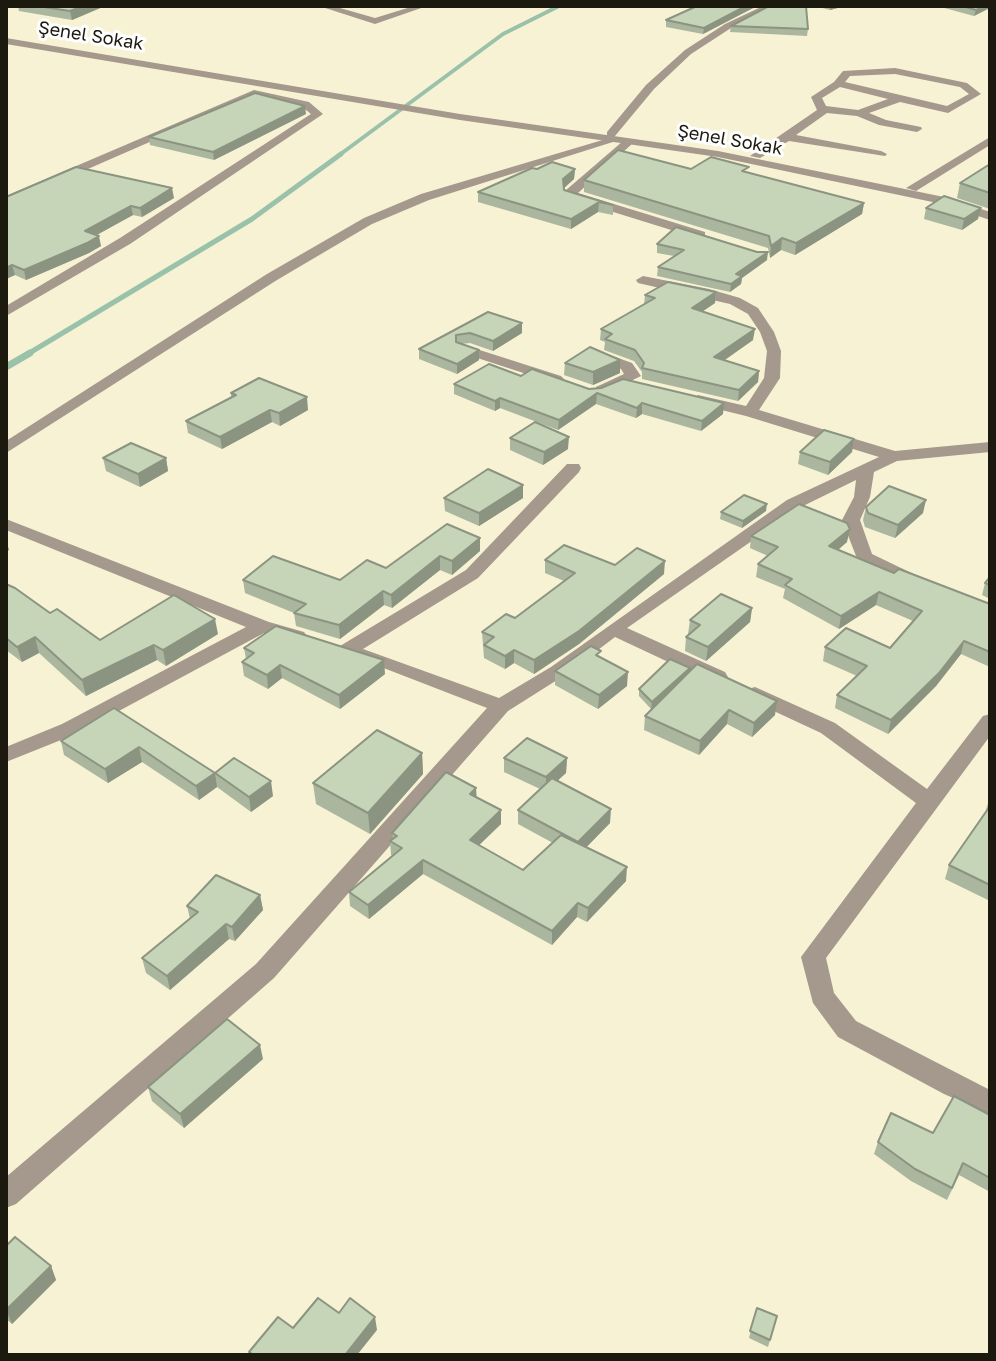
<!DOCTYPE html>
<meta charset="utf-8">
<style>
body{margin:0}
#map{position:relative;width:996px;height:1361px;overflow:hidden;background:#f7f2d3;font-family:"Golos Text",sans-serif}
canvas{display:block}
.frame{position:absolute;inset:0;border:8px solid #1c1a0f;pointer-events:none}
</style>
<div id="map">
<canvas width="996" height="1361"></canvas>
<div class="frame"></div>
</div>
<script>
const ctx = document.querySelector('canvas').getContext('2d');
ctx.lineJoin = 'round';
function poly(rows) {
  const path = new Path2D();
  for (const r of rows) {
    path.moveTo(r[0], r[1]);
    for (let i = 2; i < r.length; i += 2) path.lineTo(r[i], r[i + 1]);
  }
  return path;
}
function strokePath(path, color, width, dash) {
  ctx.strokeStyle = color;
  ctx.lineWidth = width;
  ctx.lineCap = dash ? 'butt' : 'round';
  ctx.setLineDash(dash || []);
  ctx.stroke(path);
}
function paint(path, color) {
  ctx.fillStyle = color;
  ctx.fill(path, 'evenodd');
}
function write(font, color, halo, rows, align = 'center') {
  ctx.font = font + ' "Golos Text",sans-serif';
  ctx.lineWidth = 6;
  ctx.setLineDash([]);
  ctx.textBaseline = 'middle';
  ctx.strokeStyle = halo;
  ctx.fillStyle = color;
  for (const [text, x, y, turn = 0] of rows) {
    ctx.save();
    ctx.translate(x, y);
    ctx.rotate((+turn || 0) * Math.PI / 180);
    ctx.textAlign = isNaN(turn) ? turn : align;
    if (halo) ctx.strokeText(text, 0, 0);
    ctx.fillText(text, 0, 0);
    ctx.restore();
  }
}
strokePath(poly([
 [338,156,503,34,559,6]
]), '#9ac2ab', 4);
strokePath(poly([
 [26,355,252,219,341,154]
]), '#9ac2ab', 5);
strokePath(poly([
 [6,367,30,353]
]), '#9ac2ab', 7);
paint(poly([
 [319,6,333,6,375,18,414,6,427,6,375,24,319,6],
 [763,6,774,6,731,28,691,54,654,89,615,136,607,136,607,132,646,85,685,50,725,24,763,6],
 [895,68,967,83,981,94,948,113,900,102,869,113,886,120,921,127,922,129,917,132,879,125,857,116,827,113,796,135,881,151,887,154,885,156,789,141,760,158,750,156,817,110,811,97,834,82,843,71,895,68],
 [895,74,960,87,969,94,947,106,845,82,850,76,895,74],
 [840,87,888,99,858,110,826,106,822,98,840,87],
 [254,90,309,102,323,114,130,244,6,316,6,306,120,238,311,114,301,106,255,96,10,203,6,204,6,196,254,90],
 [990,137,990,145,916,191,906,188,990,137],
 [606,139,616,141,429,200,372,224,277,280,6,453,6,441,267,274,364,218,421,194,606,139],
 [623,141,633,143,578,193,705,232,705,238,697,238,565,197,565,191,623,141],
 [643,276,709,289,740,298,758,308,774,332,781,351,780,378,759,410,895,451,990,442,990,452,897,461,874,472,870,497,860,520,872,554,928,581,925,585,913,585,858,561,842,520,854,497,856,480,799,508,627,628,725,672,728,677,725,682,711,682,615,637,565,675,508,711,274,978,16,1204,6,1208,6,1177,256,964,487,708,350,655,340,654,337,650,340,646,466,570,567,464,579,464,581,468,579,472,478,578,363,649,499,698,551,667,787,500,879,457,746,416,693,403,690,400,698,395,746,406,764,378,767,351,760,332,748,314,730,304,638,283,636,280,643,276],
 [464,345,561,376,564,379,556,384,551,382,459,352,457,349,464,345],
 [596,350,632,363,641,376,606,393,596,393,596,387,624,374,621,369,591,357,589,354,596,350],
 [6,519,269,622,304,632,307,636,297,642,264,633,76,734,6,762,6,747,62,724,246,627,6,530,6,519],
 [755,687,835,723,927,789,983,716,990,714,990,736,826,958,834,993,856,1021,990,1090,990,1114,944,1094,838,1037,813,1003,801,957,916,803,821,733,748,699,745,694,748,689,755,687]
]), '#a5988c');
paint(poly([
 [6,38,460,114,718,151,949,198,990,212,990,220,942,204,718,157,460,120,6,44,6,38]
]), '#a5988c');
paint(poly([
 [18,6,105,6,72,20,19,11],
 [697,6,757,6,703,34,666,27,666,20],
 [815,6,845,6,830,10],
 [937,6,990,6,974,16],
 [731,26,808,29,807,36,730,32],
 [306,114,214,160,150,145,149,137],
 [990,164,990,209,957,198,960,183],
 [537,169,575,169,574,179,564,188,564,190,613,205,613,215,598,212,571,229,478,202,478,192],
 [691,169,749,173,864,203,862,214,795,255,781,250,770,258,768,248,584,192,584,180],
 [6,197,174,198,142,217,133,215,96,235,101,246,89,253,26,280,15,275,6,279],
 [926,208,978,219,962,230,924,219],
 [657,244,767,260,742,278,741,284,730,292,657,276,658,267,674,256,657,253],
 [716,292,715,303,702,312,753,340,725,360,759,371,758,382,738,401,642,379,642,372,634,361,604,350,605,342,600,340,601,329,644,305,645,295],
 [488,312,522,323,522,333,493,351,470,343,461,344,479,360,457,374,419,359,419,349],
 [620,360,620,373,593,385,564,375,565,363],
 [521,376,589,389,723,414,701,431,642,414,636,418,596,404,558,430,500,408,495,411,454,394,454,384],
 [231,393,308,410,280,426,272,422,222,449,188,433,186,421,231,398],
 [510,438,568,449,543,465,510,450],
 [854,439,852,452,828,475,798,464,800,452],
 [103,458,166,458,168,471,140,487,106,471],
 [444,498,523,498,479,526,445,511],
 [866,507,923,513,895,538,865,527,863,520],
 [766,511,742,528,720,519,721,512],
 [751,536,847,542,838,550,894,573,990,604,990,667,961,654,936,686,888,734,835,708,837,695,857,676,823,661,825,647,890,648,913,621,876,605,839,629,783,598,785,589,756,577,758,564,768,556,750,548],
 [480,538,480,551,452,575,440,570,392,608,384,605,340,639,296,626,294,613,245,593,243,580,340,580,386,568],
 [545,560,615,565,664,574,579,644,534,674,514,663,505,669,484,658,482,632,515,618,564,581,545,573],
 [990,577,990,599,982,595,985,583],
 [6,584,50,613,100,640,218,634,166,666,157,660,86,696,39,653,22,662,6,650],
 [752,608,750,622,706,661,685,651,686,637,690,634,688,634,690,620],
 [244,648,385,674,340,709,282,678,268,689,244,676,242,662,246,659],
 [601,658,627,686,598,709,555,685,555,671],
 [690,670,775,715,752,737,727,724,699,755,644,730,645,716,651,709,639,696,639,689],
 [114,708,215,773,273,796,251,812,217,787,199,800,142,762,108,783,64,755,61,741],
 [422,753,423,774,370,834,316,804,313,783],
 [504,758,567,758,566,773,557,781,610,823,586,847,626,881,587,922,577,917,552,945,423,874,369,919,350,906,349,892,393,856,391,855,390,841,393,839,392,833,476,798,501,810,501,824,479,845,523,870,553,843,518,824,518,810,540,789,504,772],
 [990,796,990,901,945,879,949,865,987,811,986,810],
 [260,895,263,910,235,941,229,939,170,990,146,973,142,958,190,919,187,906],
 [263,1059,184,1128,152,1101,148,1087],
 [990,1115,990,1192,959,1175,947,1200,911,1181,874,1154,878,1142,933,1133],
 [6,1246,51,1266,56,1280,12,1324,6,1319],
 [757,1308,777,1316,768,1347,749,1338]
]), '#aab69e');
paint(poly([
 [83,6,105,6,72,20,70,11],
 [746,6,757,6,703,34,704,28],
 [830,6,845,6,830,10],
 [983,6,990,6,990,8,974,16,976,10],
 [305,106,306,114,214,160,213,152],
 [575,169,574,179,563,189,563,179],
 [172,188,174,198,142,217,140,208],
 [599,202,598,212,571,229,571,219],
 [864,203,862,214,795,255,796,243],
 [131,206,133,215,86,241,85,231],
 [981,208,978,219,962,230,964,219],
 [99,236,101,246,89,253,26,280,24,270],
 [782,238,781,250,770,258,771,246],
 [768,252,767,260,742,278,741,284,730,292,731,284,736,274],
 [12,265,15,275,6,279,6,268],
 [716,292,715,303,691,319,692,308],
 [522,323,522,333,493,351,493,341],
 [755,329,753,340,713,368,714,357],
 [479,350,479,360,457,374,457,364],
 [620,360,620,373,593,385,593,372],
 [759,371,758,382,738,401,739,390],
 [597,393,596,404,558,430,559,420],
 [307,397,308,410,280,426,279,413],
 [500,398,500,408,495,411,495,401],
 [642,403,642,414,636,418,637,408],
 [724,403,723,414,701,431,702,421],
 [270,410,272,422,222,449,220,437],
 [569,437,568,449,543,465,544,452],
 [854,439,852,452,828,475,830,462],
 [166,458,168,471,140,487,138,474],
 [523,485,523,498,479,526,479,513],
 [926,500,923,513,895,538,898,525],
 [767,504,766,511,742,528,743,521],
 [850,529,847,542,827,559,829,546],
 [480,538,480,551,452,575,452,561],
 [6,539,9,550,6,552],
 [440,556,440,570,392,608,391,595],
 [665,561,664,574,579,644,534,674,534,660],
 [383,591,384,605,340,639,339,625],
 [879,592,876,605,839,629,841,616],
 [752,608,750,622,706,661,708,647],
 [215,619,218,634,166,666,163,650],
 [35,637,39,653,22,662,17,647],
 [964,641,961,654,936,686,888,734,891,720],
 [154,645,157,660,86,696,82,680],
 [514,650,514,663,505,669,505,656],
 [384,660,385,674,340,709,339,695],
 [280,665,282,678,268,689,267,675],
 [690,668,690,675,651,709,652,702],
 [628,672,627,686,598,709,599,695],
 [777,701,775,715,752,737,754,723],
 [729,710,727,724,699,755,700,741],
 [139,747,142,762,108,783,105,769],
 [422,753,423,774,370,834,368,813],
 [567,758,566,773,546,791,546,777],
 [215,773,217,787,199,800,196,786],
 [271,781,273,796,251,812,249,797],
 [476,788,477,802,470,794],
 [611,809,610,823,578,856,578,842],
 [501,810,501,824,470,854,470,840],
 [423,860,423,874,369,919,368,905],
 [627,867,626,881,587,922,588,908],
 [260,895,263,910,235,941,232,927],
 [578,903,577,917,552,945,552,931],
 [226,924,229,939,170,990,167,976],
 [260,1045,263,1059,184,1128,180,1114],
 [51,1266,56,1280,12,1324,6,1310],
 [375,1317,377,1330,357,1355,345,1355]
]), '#8b9481');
const building = poly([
 [37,6,83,6,70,11,37,6],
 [697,6,746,6,704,28,666,20,697,6],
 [769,6,806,6,808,29,731,26,769,6],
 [962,6,983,6,976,10,962,6],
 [255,93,305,106,213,152,149,137,255,93],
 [618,150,691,169,711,157,749,167,742,171,864,203,796,243,782,238,771,246,769,236,584,180,618,150],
 [552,162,575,169,563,179,564,190,613,205,599,202,571,219,478,192,532,168,537,169,552,162],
 [990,164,990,193,960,183,990,164],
 [76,167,172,188,140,208,131,206,85,231,99,236,87,243,24,270,12,265,6,268,6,197,76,167],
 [944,196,981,208,964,219,926,208,944,196],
 [676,227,757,252,768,252,736,274,742,276,731,284,658,267,684,250,657,244,676,227],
 [668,282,716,292,692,308,755,329,714,357,759,371,739,390,642,368,644,363,635,350,605,339,612,334,601,329,655,298,645,295,668,282],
 [488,312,522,323,493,341,470,333,456,335,456,342,479,350,457,364,419,349,488,312],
 [590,347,620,360,593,372,565,363,590,347],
 [489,364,521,376,532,369,589,389,601,388,623,379,724,403,702,421,642,403,637,408,597,393,559,420,500,398,495,401,454,384,489,364],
 [259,378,307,397,279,413,270,410,220,437,186,421,236,395,231,393,259,378],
 [535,422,569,437,544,452,510,438,535,422],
 [824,430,854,439,830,462,800,452,824,430],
 [131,443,166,458,138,474,103,458,131,443],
 [488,469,523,485,479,513,444,498,488,469],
 [889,486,926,500,898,525,868,513,866,507,889,486],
 [744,495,767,504,743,521,721,512,744,495],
 [799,504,847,523,850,529,829,546,894,573,899,569,990,604,990,652,964,641,939,673,891,720,837,695,867,666,825,647,846,628,890,648,922,611,879,592,841,616,785,585,792,579,758,564,778,547,751,536,799,504],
 [447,524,480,538,452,561,440,556,391,595,383,591,339,625,294,613,306,604,243,580,273,556,340,580,367,560,386,568,447,524],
 [564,545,615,565,637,548,665,561,579,631,534,660,514,650,505,656,484,645,494,637,482,632,506,614,515,618,575,573,545,560,564,545],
 [990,577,990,585,985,583,990,577],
 [6,584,15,588,50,613,57,609,100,640,174,595,215,619,163,650,154,645,82,680,35,637,17,647,6,638,6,584],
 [721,594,752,608,708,647,686,637,700,625,690,620,721,594],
 [276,626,384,660,339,695,280,665,267,675,242,662,254,653,244,648,276,626],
 [591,646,601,651,596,655,628,672,599,695,555,671,591,646],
 [670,659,690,668,652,702,639,689,670,659],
 [697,664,777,701,754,723,729,710,700,741,645,716,697,664],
 [114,708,215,773,196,786,139,747,105,769,61,741,114,708],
 [377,730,422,753,368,813,313,783,377,730],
 [527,738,567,758,546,777,504,758,527,738],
 [234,758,271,781,249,797,215,773,234,758],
 [446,772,476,788,470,794,501,810,470,840,523,870,561,835,627,867,588,908,578,903,552,931,423,860,368,905,349,892,402,848,390,841,397,836,392,833,446,772],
 [552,778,611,809,578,842,518,810,552,778],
 [990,806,990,885,949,865,990,806],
 [216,875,260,895,232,927,226,924,167,976,142,958,198,912,187,906,216,875],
 [227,1019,260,1045,180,1114,148,1087,227,1019],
 [954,1096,990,1115,990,1178,963,1163,952,1188,915,1169,878,1142,891,1113,933,1133,954,1096],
 [15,1237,51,1266,6,1310,6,1246,15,1237],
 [318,1298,339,1313,350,1298,375,1317,345,1355,254,1355,249,1352,278,1317,293,1328,318,1298],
 [757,1308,777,1316,770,1340,750,1331,757,1308]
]);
paint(building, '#c6d4b8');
strokePath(building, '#8b9481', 2);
write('18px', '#1c1a0f', '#fefefe', [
 ["Şenel Sokak",91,36,9],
 ["Şenel Sokak",730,140,10]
]);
</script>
